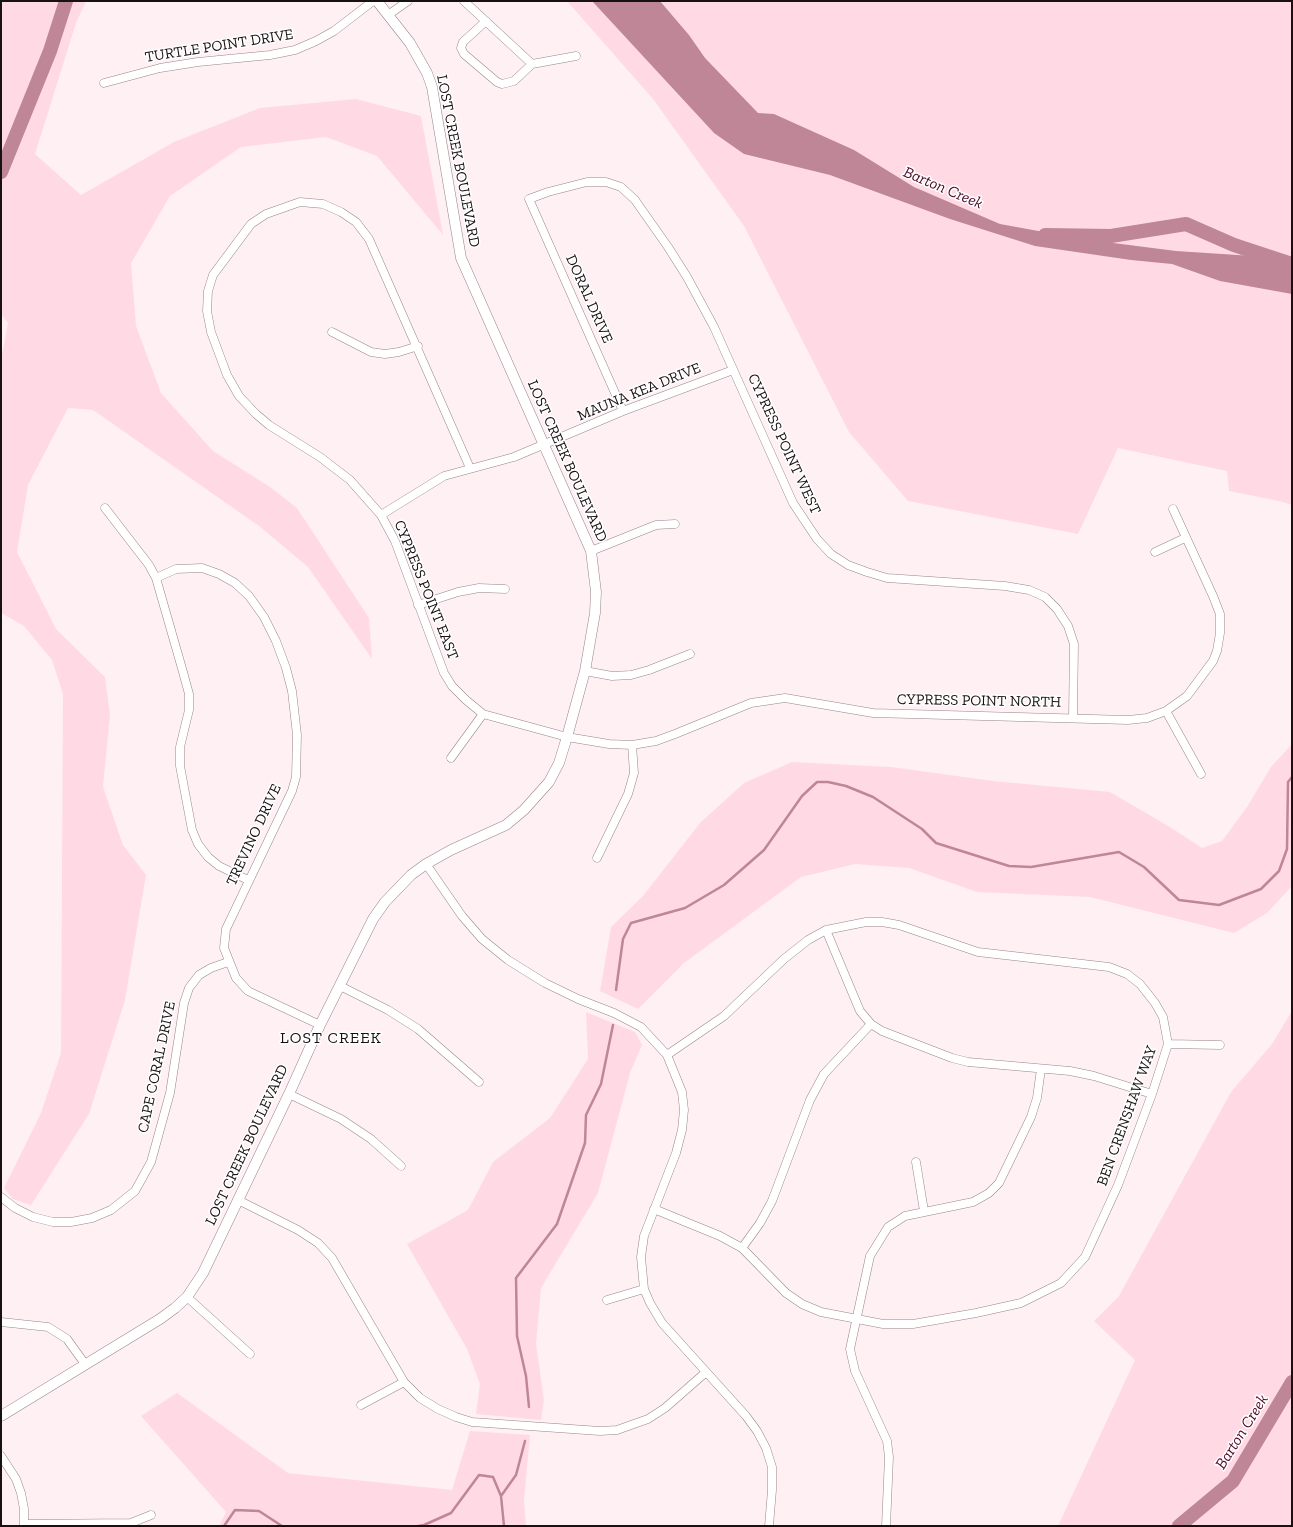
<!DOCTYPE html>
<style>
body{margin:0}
#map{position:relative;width:1293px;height:1527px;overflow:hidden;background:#fff0f4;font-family:"Zilla Slab",serif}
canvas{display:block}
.frame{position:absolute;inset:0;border:2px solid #171112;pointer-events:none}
</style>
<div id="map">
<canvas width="1293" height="1527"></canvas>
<div class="frame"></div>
</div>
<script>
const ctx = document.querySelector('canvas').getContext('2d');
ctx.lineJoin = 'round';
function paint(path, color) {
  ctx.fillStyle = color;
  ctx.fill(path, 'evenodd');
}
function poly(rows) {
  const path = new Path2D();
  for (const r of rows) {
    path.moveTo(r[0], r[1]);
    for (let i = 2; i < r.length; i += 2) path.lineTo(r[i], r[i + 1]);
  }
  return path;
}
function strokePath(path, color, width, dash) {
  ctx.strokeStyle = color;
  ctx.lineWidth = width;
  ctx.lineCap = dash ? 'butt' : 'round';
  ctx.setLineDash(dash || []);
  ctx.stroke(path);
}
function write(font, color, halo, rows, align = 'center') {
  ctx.font = font + ' "Zilla Slab",serif';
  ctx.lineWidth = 3;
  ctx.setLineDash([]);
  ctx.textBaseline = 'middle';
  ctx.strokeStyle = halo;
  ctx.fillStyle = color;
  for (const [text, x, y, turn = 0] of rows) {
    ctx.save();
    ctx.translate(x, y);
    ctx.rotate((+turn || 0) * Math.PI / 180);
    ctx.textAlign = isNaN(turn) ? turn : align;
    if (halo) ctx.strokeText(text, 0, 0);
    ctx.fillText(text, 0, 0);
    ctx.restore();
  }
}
paint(poly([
 [1,1,86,1,76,23,35,154,81,195,174,142,260,108,356,99,421,116,443,235,377,156,326,137,241,147,170,196,131,263,136,326,161,393,213,451,270,487,297,508,369,618,372,659,308,567,259,526,93,410,68,408,28,485,17,552,56,629,105,677,110,715,103,787,123,845,146,875,125,1000,89,1114,31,1205,13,1199,4,1188,41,1113,61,1053,63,694,52,660,24,626,1,613,1,360,8,323,1,314],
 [567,1,592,1,714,133,689,35,660,1,1292,1,1292,505,1279,501,1229,491,1227,471,1118,448,1078,534,908,501,849,432,744,226,653,99],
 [1292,744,1292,886,1267,913,1234,933,1090,897,977,892,909,868,855,864,801,877,684,963,638,1009,600,991,611,927,643,896,700,823,744,783,792,762,891,767,993,781,1110,792,1170,827,1202,848,1222,841,1247,807,1271,767],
 [1292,1011,1292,1526,1058,1526,1135,1360,1094,1321,1119,1296,1231,1092,1272,1044],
 [586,1012,635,1032,642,1045,630,1073,598,1193,541,1288,536,1344,544,1400,541,1420,476,1414,480,1384,467,1349,407,1244,468,1210,493,1162,550,1118,588,1059],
 [177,1393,288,1473,452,1490,470,1431,530,1435,524,1501,526,1526,219,1526,226,1512,141,1416]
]), '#ffdae4');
paint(poly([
 [592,1,660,1,689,35,705,58,758,113,774,114,854,150,914,187,1000,224,1082,239,1176,251,1253,256,1292,266,1292,294,1220,281,1172,264,1131,260,1035,246,950,219,830,175,744,154,714,133]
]), '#be8697');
strokePath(poly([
 [616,990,623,939,631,923,685,908,724,885,764,850,802,796,817,782,828,782,846,786,873,797,922,829,936,843,1009,866,1031,867,1119,852,1144,867,1179,900,1219,905,1261,889,1279,871,1287,849,1288,782,1292,777],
 [529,1407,526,1376,517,1336,516,1278,557,1224,585,1143,586,1115,601,1084,613,1025],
 [224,1526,235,1510,259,1511,282,1526],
 [418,1526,424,1525,451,1513,479,1475,493,1477,501,1496],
 [504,1526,501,1496,516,1475,525,1441]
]), '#be8697', 2.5);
strokePath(poly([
 [1,172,50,51,66,1],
 [1045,235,1111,236,1186,224,1234,245,1292,264],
 [1179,1526,1233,1481,1292,1382]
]), '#be8697', 14);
const minor = poly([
 [464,1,532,64],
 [388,15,408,1],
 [486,21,463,42,461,48,464,54,497,82,502,84,514,81,532,64],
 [532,64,576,56],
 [104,83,160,68,198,62,270,55,295,50,316,41,334,31,373,1],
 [332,332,371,352,385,354,399,352,418,346],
 [623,411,529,199,548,192,587,182,606,182,621,187,635,200,668,247,687,277,714,327,793,503,817,539,831,554,848,565,867,572,887,578,1005,586,1029,590,1045,597,1057,609,1068,626,1074,644,1073,717],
 [470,468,369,239,356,222,341,212,323,204,300,202,266,214,251,224,213,275,208,291,207,311,211,332,227,375,239,396,256,414,269,425,320,457,350,480,381,515,395,541,444,673,452,686,466,700,483,714,567,737,609,744,632,745,656,741,675,734,751,703,785,698,873,713,1128,720,1147,718,1166,711,1187,696,1213,661,1217,651,1220,633,1220,614,1213,596,1173,509],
 [105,508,149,565,156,578,183,672,189,694,189,710,180,747,180,766,192,830,198,844,208,857,219,866,248,880],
 [381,515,444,476,514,457,623,411,733,370],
 [591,551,656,525,675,524],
 [1155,552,1185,538],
 [156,578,176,569,202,568,219,574,235,583,249,596,264,617,276,641,286,668,292,691,297,735,296,777,292,791,226,929,224,948,236,978,248,991,320,1025],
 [418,605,458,592,479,588,505,589],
 [585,671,612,676,631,675,649,670,690,654],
 [1166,711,1201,774],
 [451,758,483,714],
 [597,858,628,794,634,773,632,745],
 [426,864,462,916,482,939,508,960,545,983,578,999,614,1013,641,1027,667,1055,682,1092,684,1110,682,1130,676,1153,644,1236,641,1257,644,1289,650,1303,662,1323,746,1416,757,1431,766,1448,772,1467,772,1490,769,1526],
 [826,930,860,1011,871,1024,882,1031,952,1058,968,1062,1070,1071,1094,1076,1152,1094],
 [340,986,388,1010,418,1029,479,1082],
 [1168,1044,1220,1045],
 [289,1094,341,1119,371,1139,401,1166],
 [916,1162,924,1211],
 [1,1197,15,1208,33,1217,53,1222,71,1222,92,1218,111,1210,135,1191,151,1162,170,1093,184,1003,189,988,199,975,211,968,228,962],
 [238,1200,298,1230,318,1243,332,1258,404,1382,420,1398,438,1409,456,1417,472,1422,600,1431,617,1430,648,1419,665,1408,705,1373],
 [654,1209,720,1236,742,1248,786,1293,802,1304,821,1312,883,1324,913,1324,976,1313,1021,1303,1061,1283,1085,1257,1118,1185,1152,1094,1168,1044,1163,1017,1155,1003,1140,984,1127,974,1109,967,978,952,899,925,882,922,866,922,826,930,808,940,784,959,724,1016,667,1055],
 [742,1248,760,1223,772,1201,810,1100,824,1074,871,1024],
 [187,1297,250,1354],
 [607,1300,644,1289],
 [1,1322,48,1327,67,1339,85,1364],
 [361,1405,404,1382],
 [1,1456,16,1479,21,1493,24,1509,24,1526],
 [25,1524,131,1523,151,1515],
 [886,1526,889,1457,887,1441,855,1371,850,1349,870,1256,888,1227,905,1216,973,1202,989,1193,999,1183,1031,1117,1037,1098,1041,1069]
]);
const tertiary = poly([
 [1,1416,160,1319,175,1308,187,1297,203,1273,289,1094,320,1025,373,919,385,902,411,875,426,864,451,850,506,825,524,810,549,782,559,763,567,737,585,671,595,613,596,592,591,551,461,258,432,87,427,73,410,43,377,1]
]);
strokePath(minor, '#96868a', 9);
strokePath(tertiary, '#96868a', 11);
strokePath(minor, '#fff', 8);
strokePath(tertiary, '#fff', 10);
write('15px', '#171112', '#fff', [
 ["TURTLE POINT DRIVE",219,46,-9],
 ["LOST CREEK BOULEVARD",458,161,79],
 ["DORAL DRIVE",589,299,66],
 ["MAUNA KEA DRIVE",639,392,-22],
 ["CYPRESS POINT WEST",784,444,65],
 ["LOST CREEK BOULEVARD",567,461,66],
 ["CYPRESS POINT EAST",426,590,68],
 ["CYPRESS POINT NORTH",979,701,1],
 ["TREVINO DRIVE",254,835,-65],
 ["CAPE CORAL DRIVE",157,1067,-78],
 ["BEN CRENSHAW WAY",1127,1116,-70],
 ["LOST CREEK BOULEVARD",247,1145,-65]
]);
write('italic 16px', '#4d0828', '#fff', [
 ["Barton Creek",943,188,23],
 ["Barton Creek",1242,1432,-58]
]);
ctx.letterSpacing = '1px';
write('16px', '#171112', '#fff', [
 ["LOST CREEK",331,1038]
]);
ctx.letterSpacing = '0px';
</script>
